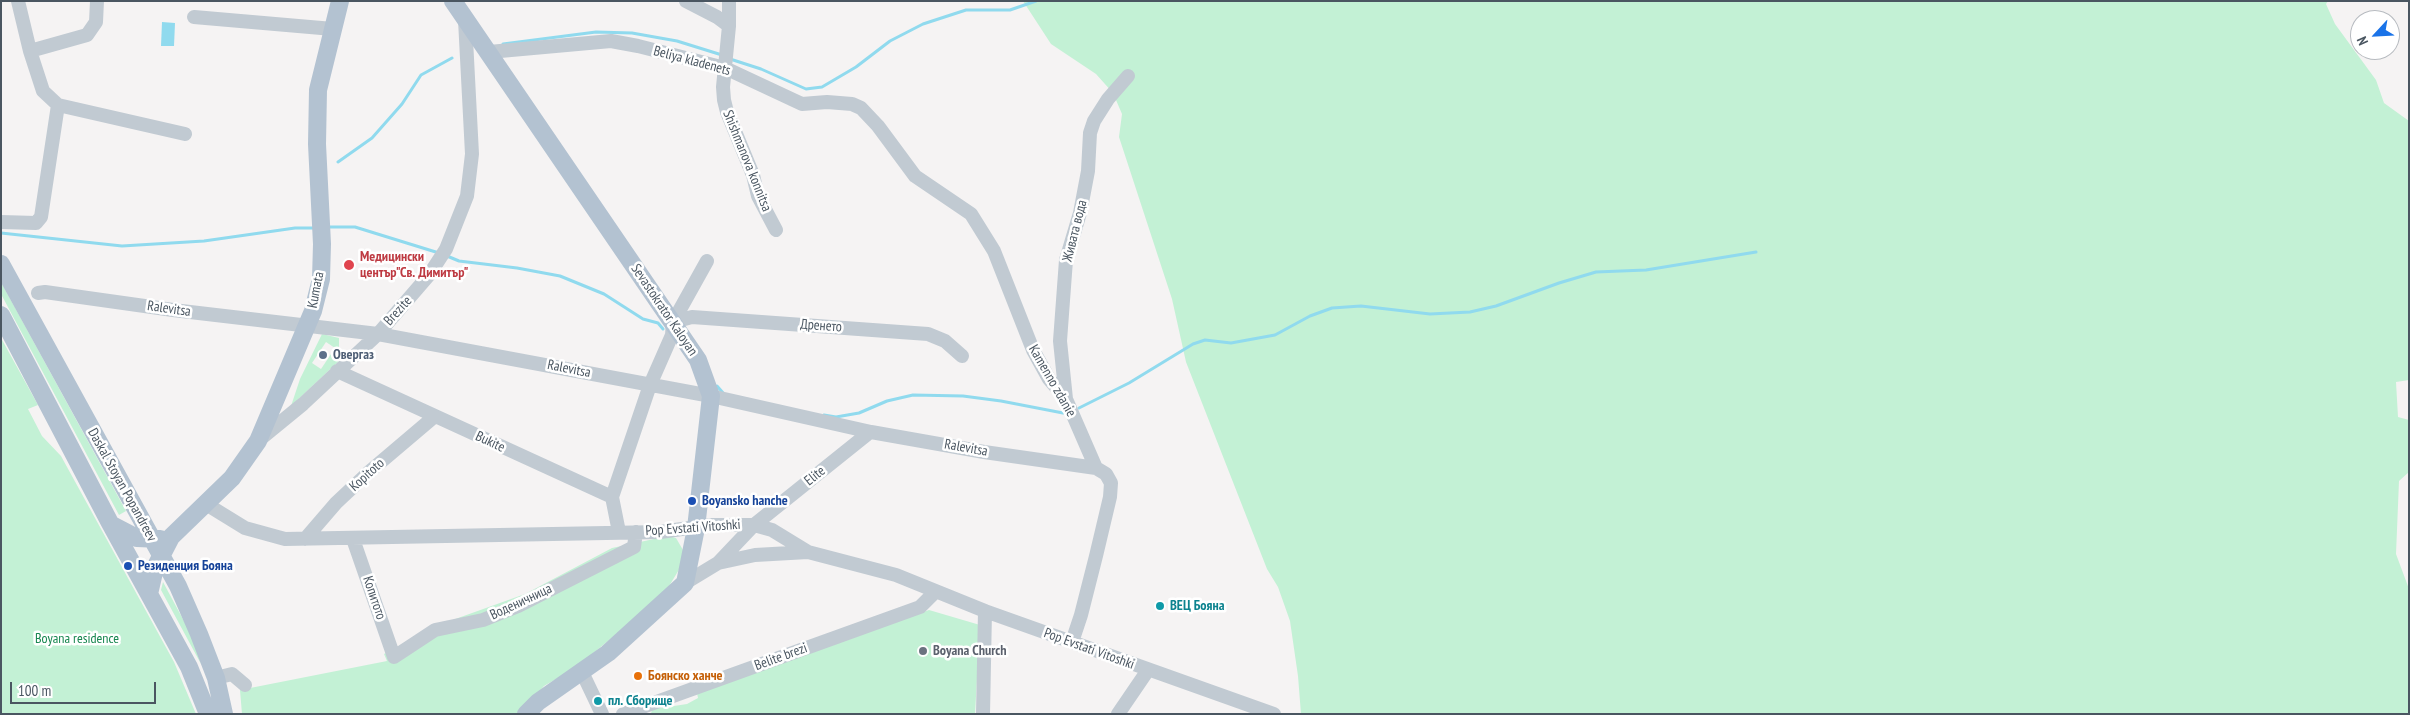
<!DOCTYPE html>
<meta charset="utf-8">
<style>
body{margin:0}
#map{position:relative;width:2410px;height:715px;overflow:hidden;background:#f5f3f3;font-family:"PT Sans Narrow",sans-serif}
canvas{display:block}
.frame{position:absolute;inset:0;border:2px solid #4a5661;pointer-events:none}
.north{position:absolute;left:2350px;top:10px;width:50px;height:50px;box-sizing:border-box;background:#fff;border:1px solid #b7bbc0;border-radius:50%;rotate:245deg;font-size:14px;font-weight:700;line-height:20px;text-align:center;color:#4a5661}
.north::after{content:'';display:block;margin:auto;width:18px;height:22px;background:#1a73e8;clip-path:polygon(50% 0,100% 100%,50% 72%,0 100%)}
.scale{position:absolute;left:10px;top:682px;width:146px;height:22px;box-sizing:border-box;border:2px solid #4a5661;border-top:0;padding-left:6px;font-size:15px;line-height:18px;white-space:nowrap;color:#4a5661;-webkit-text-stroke:4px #fff;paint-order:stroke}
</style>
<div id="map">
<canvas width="2410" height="715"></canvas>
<div class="frame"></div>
<div class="north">N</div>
<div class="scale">100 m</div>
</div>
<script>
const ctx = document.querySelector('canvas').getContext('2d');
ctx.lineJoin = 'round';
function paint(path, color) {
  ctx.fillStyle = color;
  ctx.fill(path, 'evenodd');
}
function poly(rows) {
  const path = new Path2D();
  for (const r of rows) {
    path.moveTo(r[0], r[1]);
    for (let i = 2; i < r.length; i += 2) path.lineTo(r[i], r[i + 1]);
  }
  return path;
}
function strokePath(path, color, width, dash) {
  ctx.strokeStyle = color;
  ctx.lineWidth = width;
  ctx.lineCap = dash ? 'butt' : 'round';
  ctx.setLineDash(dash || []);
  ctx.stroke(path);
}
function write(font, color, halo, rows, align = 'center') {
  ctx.font = font + ' "PT Sans Narrow",sans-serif';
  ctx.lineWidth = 5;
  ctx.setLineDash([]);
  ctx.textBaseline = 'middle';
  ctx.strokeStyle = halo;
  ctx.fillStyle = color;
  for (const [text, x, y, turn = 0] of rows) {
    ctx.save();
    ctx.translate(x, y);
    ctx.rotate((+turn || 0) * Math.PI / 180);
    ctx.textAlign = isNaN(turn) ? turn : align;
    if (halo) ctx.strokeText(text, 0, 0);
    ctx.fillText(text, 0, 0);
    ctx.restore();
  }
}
paint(poly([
 [1023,1,2328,1,2326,4,2335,24,2376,80,2384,103,2409,121,2409,380,2396,382,2398,417,2409,420,2409,472,2399,481,2396,554,2409,589,2409,714,1301,714,1298,676,1290,621,1278,587,1267,569,1186,362,1172,299,1119,137,1122,114,1113,93,1096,74,1051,44],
 [1,282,126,511,119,515,1,294],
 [322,334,339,338,339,361,291,406,300,379],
 [326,342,335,348,321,369,312,363],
 [1,338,38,405,28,409,42,436,61,456,174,662,196,714,1,714],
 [668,536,676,538,683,550,680,568,663,596,575,668,544,686,520,714,242,714,240,690,387,661,384,654,433,627,525,594,612,548],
 [163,582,192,636,201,664,161,590],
 [929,610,980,625,975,714,651,714,652,709,672,703,674,706,687,704,698,698,697,693]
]), '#c3f1d5');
paint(poly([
 [162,22,175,23,174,46,161,46]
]), '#90daee');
strokePath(poly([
 [503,44,596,32,632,33,677,41,722,55],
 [730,59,761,69,806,89,822,87,856,67,890,41,923,24,966,10,1010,10,1036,1],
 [338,162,372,138,402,104,421,75,452,58],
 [327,227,355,227,439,253],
 [1,233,122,246,204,241,295,228,315,228],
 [447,256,459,261,517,268,560,276,604,294,643,319,658,323,663,329],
 [717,386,724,394],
 [1079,408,1129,383,1193,344,1205,340,1231,343,1275,335,1310,316,1332,308,1361,306,1430,314,1470,312,1496,306,1559,283,1596,272,1646,270,1756,252],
 [824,415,836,417,859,413,887,401,913,395,963,396,1001,401,1063,413]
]), '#90daee', 3);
strokePath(poly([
 [18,1,30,51,43,91,58,105,185,134],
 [686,1,717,17,729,26],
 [729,1,729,26,723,87,724,100,727,112,753,175,758,196,776,230],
 [194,17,333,29],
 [30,51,87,35,96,22,97,1],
 [489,52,611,41,638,46,725,68,802,104,827,102,852,104,861,108,878,126,915,176,971,214,994,251,1033,350,1049,379,1066,399,1096,468,1106,474,1111,483,1110,497,1096,556,1081,615,1072,642],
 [1,222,36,223,41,217,58,105],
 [38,293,45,292,173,310,378,334,711,396,871,432,984,452,1096,468],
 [673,322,692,317,928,334,945,341,962,356],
 [337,371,612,497,619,532],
 [1066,399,1060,341,1066,260,1080,213,1088,171,1090,133,1094,121,1108,99,1128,76],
 [259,440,303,404,378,334,429,275,446,249,467,196,472,154,465,20],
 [612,497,650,385,672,335,673,322,707,261],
 [206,504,245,528,285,539,660,532,711,525,754,525,772,530,808,552,896,575,985,611,1274,714],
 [305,539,336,503,369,472,435,416],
 [353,539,394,657,435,630,483,620,518,606,634,547,636,532],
 [718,563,754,525,870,432],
 [685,583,718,563,755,555,808,552],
 [581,670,602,714],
 [216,678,232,674,245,685],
 [623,714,920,607,935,592],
 [983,714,985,611],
 [1118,714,1148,670]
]), '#c1cad2', 14);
strokePath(poly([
 [453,1,698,360,711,396,696,528,685,583,608,653,538,702,526,714],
 [1,264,178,586,199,634,216,678,224,714],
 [1,315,110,523,189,667,208,714],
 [112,525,137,538,160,539],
 [149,594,155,568,171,537,232,478,258,441,313,311,321,279,322,244,317,144,318,90,340,1]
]), '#b3c2d1', 18);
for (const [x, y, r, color] of [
 [349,265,6,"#e0444e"],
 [323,355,5,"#5c6f8a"],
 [692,501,5,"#1a4fb4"],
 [128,566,5,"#1a4fb4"],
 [1160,606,5,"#0f9aa8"],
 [923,651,5,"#6b7280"],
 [638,676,5,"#e8710a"],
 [598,701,5,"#0f9aa8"]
]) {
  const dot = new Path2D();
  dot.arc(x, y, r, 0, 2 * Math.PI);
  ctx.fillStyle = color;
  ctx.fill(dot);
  strokePath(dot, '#fff', 2);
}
write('14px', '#4a5661', '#fff', [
 ["Beliya kladenets",692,61,15],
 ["Shishmanova konnitsa",747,161,68],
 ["Живата вода",1075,231,-76],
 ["Kumata",316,290,-79],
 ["Ralevitsa",169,309,8],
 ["Sevastokrator Kaloyan",664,310,56],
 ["Brezite",398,311,-48],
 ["Дренето",821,326,4],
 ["Ralevitsa",569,369,11],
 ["Kamenno zdanie",1052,381,60],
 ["Bukite",490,442,25],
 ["Ralevitsa",966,448,10],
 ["Kopitoto",367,475,-42],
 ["Elite",815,476,-39],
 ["Daskal Stoyan Popandreev",122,485,61],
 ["Pop Evstati Vitoshki",693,528,-4],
 ["Копитото",374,598,71],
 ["Воденичница",521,602,-25],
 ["Pop Evstati Vitoshki",1089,649,20],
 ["Belite brezi",781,657,-20]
]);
write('bold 14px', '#be3a42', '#fff', [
 ["Медицински",360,257],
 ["център\"Св. Димитър\"",360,273]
], 'left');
write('bold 14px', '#4e5e75', '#fff', [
 ["Овергаз",333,355]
], 'left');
write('bold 14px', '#164399', '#fff', [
 ["Boyansko hanche",702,501],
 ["Резиденция Бояна",138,566]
], 'left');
write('bold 14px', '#0d838f', '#fff', [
 ["ВЕЦ Бояна",1170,606],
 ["пл. Сборище",608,701]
], 'left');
write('14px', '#17864f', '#fff', [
 ["Boyana residence",77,639]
]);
write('bold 14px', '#5b616d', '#fff', [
 ["Boyana Church",933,651]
], 'left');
write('bold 14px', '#c56008', '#fff', [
 ["Боянско ханче",648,676]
], 'left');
</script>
